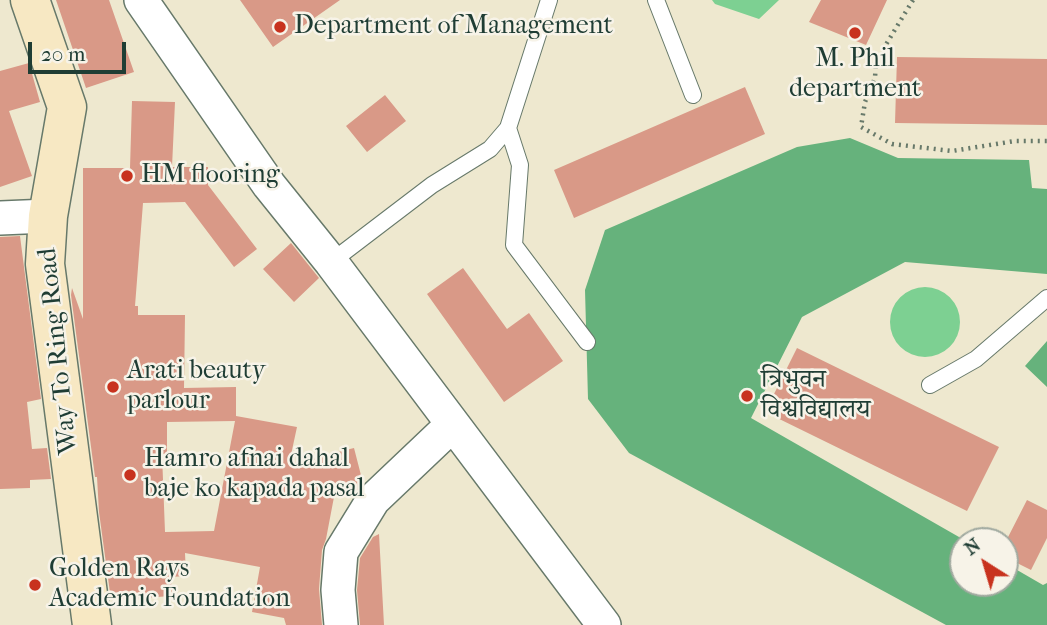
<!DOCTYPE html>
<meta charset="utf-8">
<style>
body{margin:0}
#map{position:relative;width:1047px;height:625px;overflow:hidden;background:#eee8cf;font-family:"IM FELL French Canon",serif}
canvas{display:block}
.north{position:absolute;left:949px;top:527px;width:70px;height:70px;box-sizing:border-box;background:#f7f3e8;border:2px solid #a1aaa0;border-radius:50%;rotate:323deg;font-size:19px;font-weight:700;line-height:28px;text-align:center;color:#1f3d34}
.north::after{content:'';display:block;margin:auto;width:24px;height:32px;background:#c8321e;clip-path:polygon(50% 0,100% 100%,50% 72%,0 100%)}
.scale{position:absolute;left:28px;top:42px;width:98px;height:32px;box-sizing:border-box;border:4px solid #1f3d34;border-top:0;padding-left:9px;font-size:21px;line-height:24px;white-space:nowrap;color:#1f3d34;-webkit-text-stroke:5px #f7f3e8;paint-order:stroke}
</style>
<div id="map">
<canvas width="1047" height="625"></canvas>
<div class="north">N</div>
<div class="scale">20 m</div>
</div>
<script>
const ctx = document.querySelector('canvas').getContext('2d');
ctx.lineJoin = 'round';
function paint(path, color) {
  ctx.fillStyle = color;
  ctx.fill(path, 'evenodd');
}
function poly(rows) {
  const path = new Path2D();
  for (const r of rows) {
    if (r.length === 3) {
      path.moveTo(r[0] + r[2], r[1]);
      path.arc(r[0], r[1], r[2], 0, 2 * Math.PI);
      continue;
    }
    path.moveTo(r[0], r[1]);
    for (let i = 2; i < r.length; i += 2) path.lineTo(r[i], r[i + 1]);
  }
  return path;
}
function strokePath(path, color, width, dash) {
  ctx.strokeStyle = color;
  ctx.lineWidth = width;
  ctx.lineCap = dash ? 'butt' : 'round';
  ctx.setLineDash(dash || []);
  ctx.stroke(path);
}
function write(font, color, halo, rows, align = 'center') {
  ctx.font = font + ' "IM FELL French Canon","Noto Serif Devanagari",serif';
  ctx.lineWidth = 5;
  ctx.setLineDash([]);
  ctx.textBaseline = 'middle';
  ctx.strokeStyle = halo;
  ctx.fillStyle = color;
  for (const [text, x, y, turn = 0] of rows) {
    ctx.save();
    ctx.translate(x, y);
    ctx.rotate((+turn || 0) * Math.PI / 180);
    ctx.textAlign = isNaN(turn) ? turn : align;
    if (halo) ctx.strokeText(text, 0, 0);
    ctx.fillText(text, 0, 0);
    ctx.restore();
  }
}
paint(poly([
 [712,0,779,0,759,19,715,4],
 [925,322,35]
]), '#7dd092');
paint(poly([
 [850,138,898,158,1029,160,1032,188,1047,189,1047,274,905,262,802,317,751,418,966,541,963,541,963,583,1005,583,1005,563,1043,585,1047,583,1047,625,946,625,629,453,588,399,585,290,605,230,797,147],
 [1047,341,1047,387,1025,366]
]), '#66b27c');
paint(poly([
 [56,0,109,0,134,72,86,88],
 [240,0,340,0,273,47],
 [821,0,887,0,866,45,809,22],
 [897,57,1047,59,1047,125,895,123],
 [29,63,40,102,9,111,32,176,0,187,0,71],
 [745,87,765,134,574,218,554,170],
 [385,95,406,121,367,152,346,126],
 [132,101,175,102,172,167,208,167,208,185,257,249,234,267,185,202,143,203,135,306,138,306,138,315,185,315,184,388,236,387,236,416,297,427,289,464,354,448,363,483,356,492,334,497,326,539,322,550,319,589,322,625,286,625,284,618,252,612,260,567,185,553,186,576,171,577,172,596,111,600,99,512,97,477,95,477,71,295,72,288,83,319,83,168,130,168],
 [235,421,214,531,165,532,162,454,167,454,167,422],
 [20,236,41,399,27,402,32,449,47,448,51,479,30,480,30,488,0,489,0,237],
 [291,243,319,278,294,302,263,269],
 [463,268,507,329,529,313,563,361,504,402,427,294],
 [797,348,999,447,967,511,765,412],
 [1027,500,1047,510,1047,538,1031,570,1005,557,1005,543],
 [379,534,384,625,360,625,357,590,360,558,373,537]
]), '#d99987');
const lane = poly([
 [656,0,693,95],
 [508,128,520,165,514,245,587,342],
 [331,262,432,185,490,149,508,128,549,0],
 [930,385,976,359,1047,298]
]);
const street = poly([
 [141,0,269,185,331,262,604,625],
 [0,218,48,216],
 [341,625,338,590,341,552,373,500,452,425]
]);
const secondary = poly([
 [30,0,67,107,48,216,45,264,92,625]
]);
strokePath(lane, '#67796a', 18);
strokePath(street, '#67796a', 36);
strokePath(secondary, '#67796a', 41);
strokePath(poly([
 [913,0,876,61,875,78,865,102,861,127,892,144,952,151,1015,141,1047,141]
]), '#67796a', 4.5, [2, 5]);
strokePath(lane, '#fff', 16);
strokePath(street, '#fff', 33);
strokePath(secondary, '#f7e8c3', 38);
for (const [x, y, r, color] of [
 [280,27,7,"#c8321e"],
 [855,33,7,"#c8321e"],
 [127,176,7,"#c8321e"],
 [113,387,7,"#c8321e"],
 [747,396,7,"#c8321e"],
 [130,475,7,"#c8321e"],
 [35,585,7,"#c8321e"]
]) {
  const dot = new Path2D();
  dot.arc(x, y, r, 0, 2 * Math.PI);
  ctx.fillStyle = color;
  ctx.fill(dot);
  strokePath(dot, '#f7f3e8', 2.5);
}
write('26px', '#1f3d34', '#f7f3e8', [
 ["Department of Management",294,27],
 ["M. Phil",855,60,"center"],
 ["department",855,90,"center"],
 ["HM flooring",141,176],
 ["Arati beauty",127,372],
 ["parlour",127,402],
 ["त्रिभुवन",761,381],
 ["विश्वविद्यालय",761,411],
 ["Hamro afnai dahal",144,460],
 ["baje ko kapada pasal",144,490],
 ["Golden Rays",49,570],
 ["Academic Foundation",49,600]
], 'left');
write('26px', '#1f3d34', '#f7f3e8', [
 ["Way To Ring Road",59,351,-96]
]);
</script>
